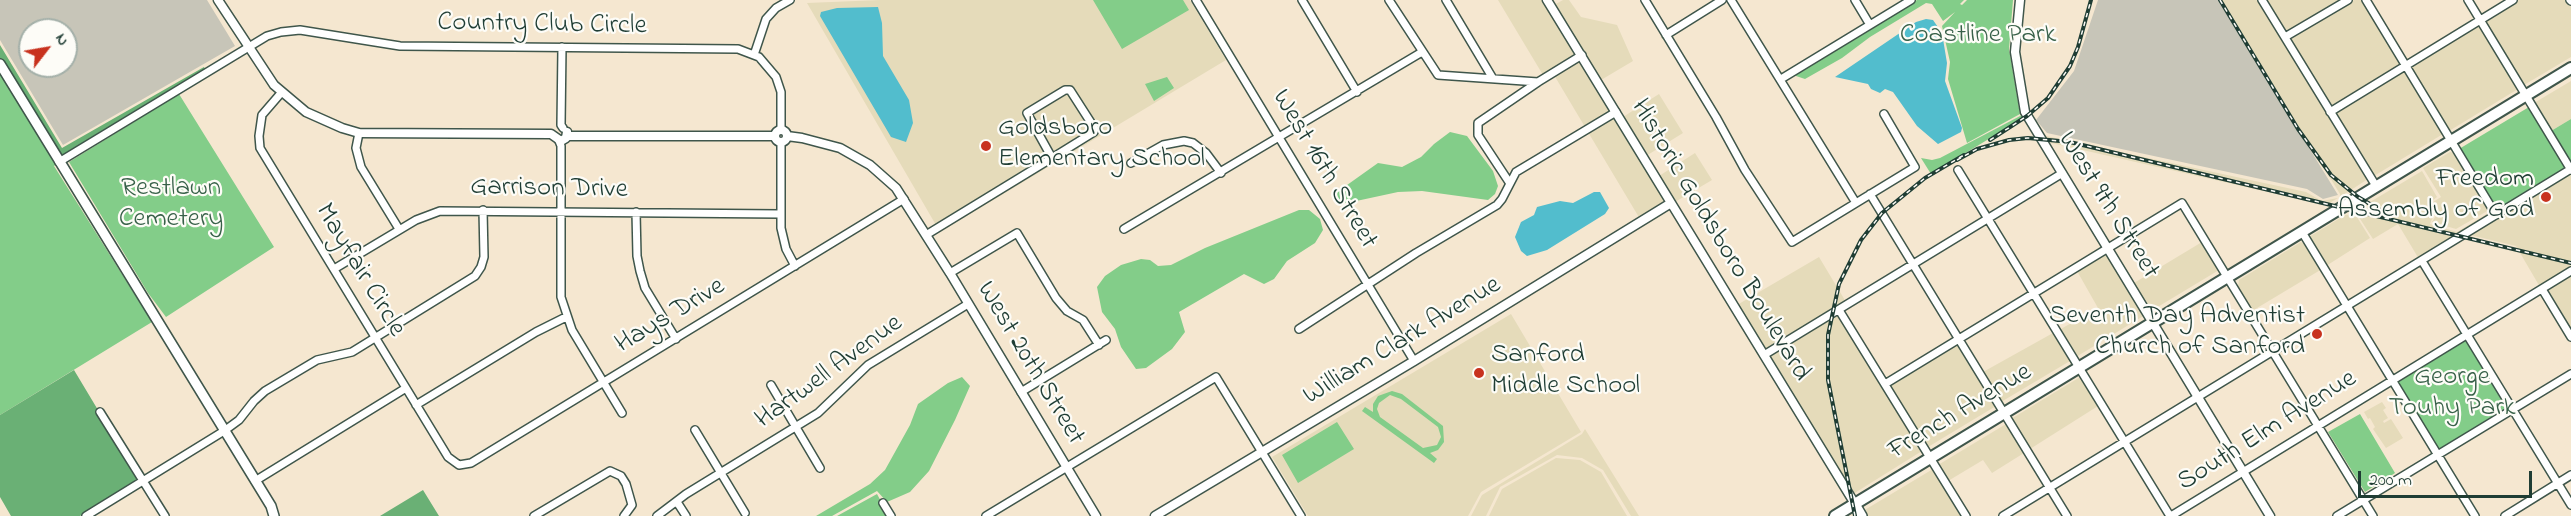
<!DOCTYPE html>
<style>
body{margin:0}
#map{position:relative;width:2571px;height:516px;overflow:hidden;background:#f5e7d0;font-family:"Indie Flower",sans-serif}
canvas{display:block}
.north{position:absolute;left:18px;top:18px;width:60px;height:60px;box-sizing:border-box;background:#fdfcf7;border:2px solid #a4b0a9;border-radius:50%;rotate:59deg;font-size:16px;font-weight:700;line-height:24px;text-align:center;color:#1f3d34}
.north::after{content:'';display:block;margin:auto;width:21px;height:27px;background:#c8321e;clip-path:polygon(50% 0,100% 100%,50% 72%,0 100%)}
.scale{position:absolute;left:2358px;top:471px;width:174px;height:27px;box-sizing:border-box;border:3px solid #1f3d34;border-top:0;padding-left:8px;font-size:18px;line-height:21px;white-space:nowrap;color:#1f3d34;-webkit-text-stroke:4px #fdfcf7;paint-order:stroke}
</style>
<div id="map">
<canvas width="2571" height="516"></canvas>
<div class="north">N</div>
<div class="scale">200 m</div>
</div>
<script>
const ctx = document.querySelector('canvas').getContext('2d');
ctx.lineJoin = 'round';
function paint(path, color) {
  ctx.fillStyle = color;
  ctx.fill(path, 'evenodd');
}
function poly(rows) {
  const path = new Path2D();
  for (const r of rows) {
    if (r.length === 3) {
      path.moveTo(r[0] + r[2], r[1]);
      path.arc(r[0], r[1], r[2], 0, 2 * Math.PI);
      continue;
    }
    path.moveTo(r[0], r[1]);
    for (let i = 2; i < r.length; i += 2) path.lineTo(r[i], r[i + 1]);
  }
  return path;
}
function strokePath(path, color, width, dash) {
  ctx.strokeStyle = color;
  ctx.lineWidth = width;
  ctx.lineCap = dash ? 'butt' : 'round';
  ctx.setLineDash(dash || []);
  ctx.stroke(path);
}
function write(font, color, halo, rows, align = 'center') {
  ctx.font = font + ' "Indie Flower",sans-serif';
  ctx.lineWidth = 4.5;
  ctx.setLineDash([]);
  ctx.textBaseline = 'middle';
  ctx.strokeStyle = halo;
  ctx.fillStyle = color;
  for (const [text, x, y, turn = 0] of rows) {
    ctx.save();
    ctx.translate(x, y);
    ctx.rotate((+turn || 0) * Math.PI / 180);
    ctx.textAlign = isNaN(turn) ? turn : align;
    if (halo) ctx.strokeText(text, 0, 0);
    ctx.fillText(text, 0, 0);
    ctx.restore();
  }
}
paint(poly([
 [880,0,1190,0,1226,60,940,232,807,3],
 [1498,0,1543,0,1577,55,1543,75],
 [1563,0,1569,0,1581,17,1617,25,1633,61,1601,80,1554,5],
 [2221,0,2259,0,2368,179,2340,197,2340,194],
 [2266,0,2342,0,2286,33],
 [2354,0,2362,0,2401,65,2332,108,2290,38],
 [2519,0,2566,0,2571,7,2571,57,2524,85,2484,21],
 [2479,24,2518,89,2449,131,2409,66],
 [1580,60,1612,111,1585,127,1554,75],
 [2404,70,2443,134,2374,176,2335,113],
 [2571,81,2571,119,2551,131,2534,103],
 [1659,94,1683,133,1646,156,1623,117],
 [1615,116,1667,203,1640,219,1588,132],
 [2036,125,2046,136,2306,192,2322,201,2338,198,2326,205,2047,142],
 [2450,152,2454,153,2489,210,2456,229,2432,222,2437,214,2430,204,2441,197,2423,168],
 [1695,153,1712,180,1675,202,1659,176],
 [2422,171,2437,197,2428,204,2434,214,2430,224,2457,232,2490,212,2491,215,2419,259,2398,224,2373,239,2355,211],
 [2569,173,2571,176,2571,268,2540,287,2516,246,2470,235],
 [2355,214,2370,238,2326,266,2309,237,2345,215],
 [2202,242,2219,270,2151,311,2134,283],
 [2301,242,2307,246,2322,269,2252,311,2238,287,2239,280],
 [2108,252,2145,315,2076,357,2059,330,2098,308,2077,271],
 [1819,257,1846,302,1765,351,1737,305],
 [2571,275,2571,328,2570,329,2546,290],
 [1511,314,1581,432,1481,492,1468,516,1308,516,1272,457],
 [1837,314,1922,451,1853,494,1768,356],
 [2053,333,2070,361,2001,402,1983,372],
 [1958,343,1996,406,1928,447,1890,385],
 [2080,377,2098,406,2030,449,2011,419],
 [2382,402,2386,408,2383,410,2388,418,2383,421,2384,423,2391,419,2403,438,2386,448,2373,429,2375,427,2370,418,2368,419,2364,412],
 [2006,424,2024,453,1992,473,1983,460,1948,481,1938,465],
 [1585,429,1639,516,1631,516,1603,470,1582,458,1557,455,1500,487,1486,516,1471,516,1482,495,1582,434],
 [1556,458,1580,460,1601,472,1627,516,1489,516,1502,489],
 [1933,469,1962,516,1866,516,1863,511]
]), '#e5dbba');
paint(poly([
 [0,0,207,0,235,46,63,145,0,40],
 [30,30,66,30,66,66,30,66],
 [2098,0,2218,0,2338,195,2323,199,2307,189,2047,133,2036,120,2074,71]
]), '#c7c5b8');
paint(poly([
 [1093,0,1183,0,1189,10,1122,49],
 [1917,0,1964,0,1960,4,1962,5,1967,0,2013,0,2009,49,2020,114,1967,143,1948,79,1950,62,1942,26,1955,12,1943,21,1932,4,1926,3,1870,37,1842,58,1805,79,1793,75],
 [0,69,59,162,54,166,152,322,0,415],
 [1167,77,1174,88,1154,101,1145,84],
 [179,94,274,247,166,317,148,293,69,162],
 [2529,107,2566,168,2497,211,2459,149],
 [2022,115,2024,117,2020,120,1931,174,1921,158,1932,160,1940,158],
 [2571,119,2571,163,2551,131],
 [1450,132,1467,136,1493,171,1498,186,1495,194,1488,200,1422,191,1398,192,1347,203,1336,201,1333,195,1378,163,1402,167,1421,157,1434,144],
 [1299,210,1309,210,1320,219,1323,230,1315,243,1287,261,1274,279,1264,284,1244,274,1179,312,1185,332,1172,349,1146,368,1136,369,1121,347,1115,329,1102,312,1097,287,1105,276,1121,265,1141,259,1150,260,1158,266,1171,265,1205,248],
 [2465,339,2508,409,2438,452,2396,380],
 [962,377,970,386,955,420,929,471,910,492,887,502,877,491,832,516,816,516,870,484,885,470,910,425,918,404,948,383],
 [1392,391,1402,394,1443,426,1444,442,1438,450,1430,453,1437,459,1434,463,1362,411,1365,407,1373,412,1373,404,1378,396],
 [1390,395,1401,399,1438,427,1441,437,1437,445,1423,448,1380,417,1377,409,1379,403],
 [2360,414,2395,473,2365,492,2328,432],
 [1337,422,1354,449,1298,483,1282,455],
 [877,494,889,516,837,516]
]), '#83cd89');
paint(poly([
 [0,45,62,148,204,67,206,71,60,157,0,58],
 [74,370,98,410,96,412,139,480,80,516,11,516,0,497,0,415],
 [423,490,439,516,380,516]
]), '#6ab075');
paint(poly([
 [878,7,882,23,883,56,909,100,913,123,906,142,891,137,820,16,821,12,837,8],
 [1926,19,1933,20,1942,33,1947,63,1945,81,1962,128,1961,132,1938,144,1917,126,1893,92,1885,89,1880,93,1871,89,1868,84,1835,77,1916,22],
 [1594,192,1600,192,1609,208,1605,214,1547,250,1527,256,1521,251,1515,237,1521,222,1534,215,1537,207,1560,201,1573,203]
]), '#52bdcd');
const minor = poly([
 [1196,0,1414,361],
 [1302,0,1357,92],
 [1389,0,1438,75,1538,82],
 [1446,0,1492,77],
 [1645,0,1716,117,1745,170,1792,242,1915,167,1884,114],
 [1731,0,1856,203],
 [1855,0,1870,25],
 [2262,0,2376,186],
 [2366,0,2496,215],
 [2468,0,2571,170],
 [2570,0,2571,1],
 [1666,35,1722,0],
 [2285,37,2348,0],
 [562,47,561,125,563,128],
 [754,55,766,19,776,8,790,0],
 [1781,79,1911,0],
 [281,93,262,115,259,136,260,148,448,457,459,465,471,463,904,199],
 [2330,112,2513,0],
 [359,133,356,148,361,167,399,229],
 [559,141,561,146,561,297,572,330,622,413],
 [781,142,781,228,786,249,795,266],
 [59,162,267,36,281,32,300,30,400,46,738,49,759,57,776,77,781,92,781,130],
 [1131,163,1163,145,1184,141,1193,143,1206,153,1221,173],
 [1958,170,2170,516],
 [1509,182,1478,135,1478,123,1538,82,1582,55],
 [1870,194,2067,516],
 [636,212,637,256,640,271,645,288,676,339],
 [1124,229,1422,52],
 [2302,232,2475,516],
 [926,235,1052,158,1094,132,1095,129,1070,90,1065,90,1027,113,1052,158],
 [2422,261,2571,505],
 [334,269,416,220,440,211,780,214],
 [950,273,1017,233,1056,298,1067,311,1083,320,1099,345],
 [2542,289,2571,337],
 [1839,310,1966,516],
 [1299,329,1416,253,1497,205,1502,199,1516,172,1616,112],
 [1764,355,2061,174],
 [1885,384,2182,203,2373,516],
 [771,385,820,468],
 [1021,392,1106,340],
 [416,405,536,332,566,317],
 [100,412,165,516],
 [695,430,745,513],
 [255,481,406,388],
 [677,502,686,516],
 [883,503,891,516],
 [86,516,224,431,239,420,254,401,265,391,317,360,352,352,475,276,481,267,484,257,483,210],
 [534,516,610,471,621,476,626,484,632,505,624,516],
 [657,516,686,494,818,413,868,365,968,304],
 [986,516,1216,377,1301,516],
 [2003,516,2571,169],
 [2171,516,2571,271],
 [2337,516,2571,374],
 [2505,516,2571,475]
]);
const tertiary = poly([
 [218,0,274,85,306,112,342,128,359,133,551,134,561,141,566,138,567,132],
 [1547,0,1855,504],
 [2020,0,2015,52,2025,112,2270,516],
 [781,136,6],
 [567,136,775,136],
 [787,136,802,138,840,148,870,165,896,188,950,273,1096,516],
 [1155,516,1414,361,1671,203]
]);
const secondary = poly([
 [0,64,271,506,274,516],
 [1855,504,1862,516]
]);
const primary = poly([
 [1835,516,2571,68]
]);
strokePath(minor, '#3f564b', 10);
strokePath(tertiary, '#3f564b', 11);
strokePath(secondary, '#3f564b', 12);
strokePath(primary, '#3f564b', 14);
strokePath(minor, '#fff', 7);
strokePath(tertiary, '#fff', 8);
strokePath(secondary, '#fff', 9);
strokePath(primary, '#fff', 10);
const rail = poly([
 [2220,0,2298,129,2331,175,2358,197,2387,214],
 [1990,140,2027,116,2048,98,2070,66,2078,47,2091,0],
 [1957,160,1977,149,2009,140,2028,138,2070,142,2571,263],
 [1855,516,1828,380,1828,335,1839,284,1861,240,1882,213,1925,178,1964,155]
]);
strokePath(rail, '#1f3d34', 4);
strokePath(rail, '#fdfcf7', 1.5, [4.5]);
for (const [x, y, r, color] of [
 [986,146,6,"#c8321e"],
 [2546,197,6,"#c8321e"],
 [2317,334,6,"#c8321e"],
 [1479,373,6,"#c8321e"]
]) {
  const dot = new Path2D();
  dot.arc(x, y, r, 0, 2 * Math.PI);
  ctx.fillStyle = color;
  ctx.fill(dot);
  strokePath(dot, '#fdfcf7', 2);
}
write('27px', '#1f3d34', '#fdfcf7', [
 ["Country Club Circle",542,26,1],
 ["West 16th Street",1323,170,59],
 ["Garrison Drive",549,190,1],
 ["West 9th Street",2107,206,58],
 ["Historic Goldsboro Boulevard",1719,241,59],
 ["Mayfair Circle",359,271,59],
 ["Hays Drive",671,317,-31],
 ["William Clark Avenue",1403,342,-31],
 ["West 20th Street",1029,364,59],
 ["Hartwell Avenue",830,373,-36],
 ["French Avenue",1961,413,-31],
 ["South Elm Avenue",2268,432,-32]
]);
write('27px', '#386149', '#fdfcf7', [
 ["Coastline Park",1978,37],
 ["Restlawn",171,190],
 ["Cemetery",171,221],
 ["George",2452,379],
 ["Touhy Park",2452,410]
]);
write('27px', '#1f3d34', '#fdfcf7', [
 ["Goldsboro",998,130],
 ["Elementary School",998,161],
 ["Freedom",2534,181,"right"],
 ["Assembly of God",2534,212,"right"],
 ["Seventh Day Adventist",2305,318,"right"],
 ["Church of Sanford",2305,349,"right"],
 ["Sanford",1491,357],
 ["Middle School",1491,388]
], 'left');
</script>
